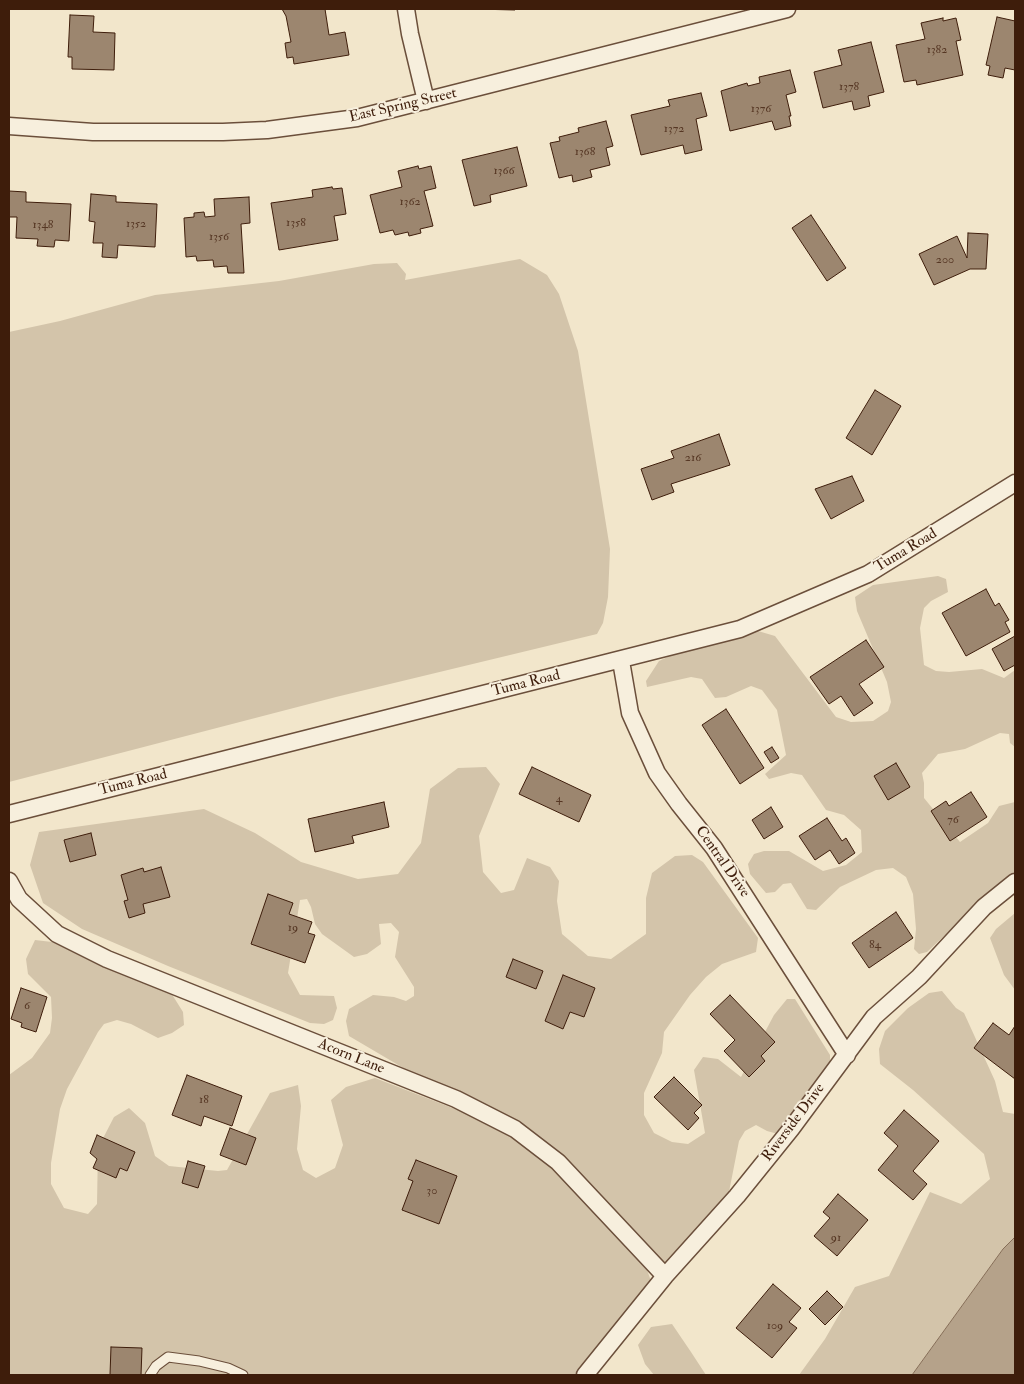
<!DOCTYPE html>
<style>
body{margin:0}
#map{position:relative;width:1024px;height:1384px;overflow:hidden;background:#f2e6cb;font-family:"IM FELL Double Pica",serif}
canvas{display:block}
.frame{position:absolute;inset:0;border:10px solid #3e1d0b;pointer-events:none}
</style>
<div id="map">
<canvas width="1024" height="1384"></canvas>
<div class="frame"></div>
</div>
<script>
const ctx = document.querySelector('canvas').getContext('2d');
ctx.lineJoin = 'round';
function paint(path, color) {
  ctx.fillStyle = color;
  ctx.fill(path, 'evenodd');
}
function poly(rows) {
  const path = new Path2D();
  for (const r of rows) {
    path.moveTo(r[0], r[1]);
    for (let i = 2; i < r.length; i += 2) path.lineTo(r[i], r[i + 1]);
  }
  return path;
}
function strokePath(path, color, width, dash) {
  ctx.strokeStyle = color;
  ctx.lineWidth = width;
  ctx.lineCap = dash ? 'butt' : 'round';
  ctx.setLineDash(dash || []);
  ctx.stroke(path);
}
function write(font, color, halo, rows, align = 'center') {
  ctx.font = font + ' "IM FELL Double Pica",serif';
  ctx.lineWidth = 4;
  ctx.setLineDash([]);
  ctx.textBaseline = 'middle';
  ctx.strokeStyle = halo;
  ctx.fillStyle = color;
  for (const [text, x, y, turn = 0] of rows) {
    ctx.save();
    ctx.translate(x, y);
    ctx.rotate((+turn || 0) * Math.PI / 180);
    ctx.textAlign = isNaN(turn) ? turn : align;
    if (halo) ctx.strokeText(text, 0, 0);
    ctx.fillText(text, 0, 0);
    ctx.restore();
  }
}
paint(poly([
 [520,259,547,275,559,294,578,351,610,549,608,597,603,623,597,634,336,697,9,782,9,332,60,321,155,295,279,281,374,264,397,263,406,274,405,280],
 [938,576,946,579,948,592,931,601,924,608,920,628,924,665,936,671,949,672,982,669,1004,678,1015,670,1015,747,1010,743,1009,734,1000,733,965,749,938,754,922,773,924,783,924,798,960,842,988,823,999,806,1015,802,1015,874,993,890,927,952,919,954,914,949,916,929,913,894,906,877,893,868,876,870,840,887,816,910,807,909,791,883,783,884,775,892,766,893,750,874,748,864,754,854,764,851,789,851,823,871,846,865,862,852,861,830,844,815,826,810,802,775,791,773,769,779,765,774,786,755,777,710,762,690,751,686,726,697,715,698,702,679,691,677,647,687,646,681,659,661,685,649,758,631,775,636,836,717,851,722,873,721,888,711,891,702,887,682,857,611,855,597,873,585],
 [486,767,500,784,479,836,483,872,501,893,514,890,527,858,550,867,559,881,557,901,562,934,588,956,611,959,646,934,646,898,652,873,675,856,692,855,703,862,758,938,756,952,722,964,706,977,690,995,664,1032,662,1053,644,1093,644,1115,654,1133,672,1142,688,1144,705,1133,694,1070,703,1057,718,1059,741,1077,774,1015,787,999,795,999,830,1055,830,1064,778,1134,767,1131,756,1125,745,1131,739,1141,729,1192,663,1265,568,1165,349,1036,346,1021,349,1009,373,995,394,997,406,1001,414,996,414,987,395,957,399,932,391,923,379,924,381,944,367,954,354,957,322,934,315,924,311,907,307,899,300,900,288,973,300,995,334,996,337,1008,333,1020,324,1024,310,1023,168,966,82,929,43,903,30,865,39,832,204,809,255,833,301,862,358,879,398,874,421,843,430,789,458,768],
 [1015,913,1015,990,1004,975,990,938,996,929],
 [35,940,52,942,168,988,183,1012,184,1025,172,1033,158,1038,131,1024,117,1020,104,1024,98,1032,67,1089,60,1109,51,1163,51,1184,64,1208,88,1214,97,1204,98,1148,114,1117,129,1108,145,1123,155,1156,169,1166,218,1171,227,1170,270,1093,298,1085,301,1106,297,1149,303,1170,316,1178,335,1168,343,1145,331,1100,346,1087,375,1078,486,1121,543,1156,647,1270,651,1281,575,1375,9,1375,9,1075,32,1058,50,1033,52,1018,51,997,28,974,26,959],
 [942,991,956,1008,964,1013,995,1081,1003,1112,1015,1114,1015,1237,1003,1249,912,1375,799,1375,825,1339,855,1287,889,1276,930,1192,961,1204,990,1179,984,1154,913,1090,880,1064,879,1049,885,1031,908,1008,929,993],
 [672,1324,691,1352,706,1375,654,1375,645,1364,638,1345,651,1327]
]), '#d3c4aa');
const water = poly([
 [1015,1237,1015,1375,912,1375,1003,1249,1015,1237]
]);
paint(water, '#b5a28a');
strokePath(water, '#856d57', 1);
const building = poly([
 [282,9,325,9,329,35,345,32,349,55,294,64,293,57,287,58,285,43,291,42,286,16,282,9],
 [475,9,515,9,515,10,475,9],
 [70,15,94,16,93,32,115,33,114,70,72,69,72,57,68,57,70,15],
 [997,17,1015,21,1015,70,1005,68,1003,78,988,75,990,66,986,65,997,17],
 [943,18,943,21,956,18,961,40,956,41,963,75,917,85,916,80,904,82,896,45,925,39,921,23,943,18],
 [871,42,884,92,868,96,870,106,854,110,852,101,823,108,814,72,842,65,838,50,871,42],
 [790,70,796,92,786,95,791,116,789,116,791,126,775,130,772,121,730,131,721,91,747,83,748,86,760,83,759,77,790,70],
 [701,93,707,116,696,119,702,150,685,154,683,145,641,155,631,115,670,106,668,100,701,93],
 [606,121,613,146,606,148,610,165,590,170,592,177,573,182,572,175,559,178,550,143,560,141,559,137,579,132,578,128,606,121],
 [517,147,527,186,490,195,491,202,474,206,462,160,517,147],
 [418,166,419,169,431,166,436,188,424,191,433,226,420,229,421,233,409,236,408,232,395,235,393,230,380,233,370,195,402,187,398,171,418,166],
 [332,187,333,189,342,188,346,214,334,216,338,240,279,250,271,203,313,197,312,190,332,187],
 [9,191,26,192,26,202,71,204,69,241,55,240,54,247,37,246,38,239,16,238,17,217,9,217,9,191],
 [91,194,116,196,116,202,157,204,155,247,118,245,117,258,102,257,103,243,93,243,95,222,89,221,91,194],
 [249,197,250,223,241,224,244,273,228,273,227,266,214,267,213,260,197,261,196,256,186,257,184,218,194,217,194,213,204,212,205,217,215,216,214,199,249,197],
 [811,215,846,268,827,281,792,228,811,215],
 [968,233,988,234,986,269,970,269,934,285,919,254,957,236,967,258,968,233],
 [875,390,901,406,872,455,846,438,875,390],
 [719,434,730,465,671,484,674,492,652,500,641,469,674,458,671,451,719,434],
 [852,476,864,501,831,519,815,489,852,476],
 [986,589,995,606,999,603,1009,620,1005,622,1010,632,966,656,942,613,986,589],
 [1015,636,1015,665,1004,671,992,649,1015,636],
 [866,640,884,667,859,684,873,703,854,716,841,696,829,704,810,677,866,640],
 [726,709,764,768,740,784,702,725,726,709],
 [772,747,779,758,771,763,764,752,772,747],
 [896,763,910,787,888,800,874,776,896,763],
 [532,767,591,795,579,822,519,794,532,767],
 [971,792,987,817,950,841,931,811,946,801,949,806,971,792],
 [384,802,389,827,352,836,354,843,315,852,308,819,384,802],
 [771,807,783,827,764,839,752,820,771,807],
 [827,818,842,841,846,838,855,853,839,864,830,850,815,860,799,836,827,818],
 [91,833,96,855,70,862,64,840,91,833],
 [161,867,170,897,143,904,145,913,129,918,124,901,128,900,121,875,143,868,144,872,161,867],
 [268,894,293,903,289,914,312,922,308,933,315,935,305,963,251,944,268,894],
 [896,912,913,938,869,968,852,943,896,912],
 [513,959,543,971,536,989,506,977,513,959],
 [563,975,595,988,584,1017,570,1012,563,1029,545,1021,563,975],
 [21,988,47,997,36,1032,21,1027,22,1023,11,1019,21,988],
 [730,995,775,1042,761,1056,765,1061,749,1077,724,1051,735,1040,710,1014,730,995],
 [993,1023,1009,1035,1015,1026,1015,1079,974,1048,993,1023],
 [187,1075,242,1096,232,1126,204,1116,201,1126,172,1115,187,1075],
 [674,1077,702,1105,694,1113,699,1118,688,1130,654,1097,674,1077],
 [904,1110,939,1141,913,1171,927,1184,913,1200,878,1170,898,1146,884,1133,904,1110],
 [230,1128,256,1138,246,1165,220,1155,230,1128],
 [97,1135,135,1152,127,1171,120,1168,116,1178,93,1168,97,1159,90,1153,97,1135],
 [416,1160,457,1176,439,1224,402,1210,413,1181,408,1179,416,1160],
 [188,1161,205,1166,198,1188,182,1183,188,1161],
 [838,1194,868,1220,837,1256,814,1236,830,1218,823,1212,838,1194],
 [773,1284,801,1308,789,1322,797,1328,772,1358,736,1328,773,1284],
 [827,1291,843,1307,825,1325,809,1309,827,1291],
 [111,1347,142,1348,141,1375,110,1375,111,1347]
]);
paint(building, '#9c866f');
strokePath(building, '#3e1d0b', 1);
const lane = poly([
 [150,1375,156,1366,168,1357,199,1361,228,1368,243,1375]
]);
const street = poly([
 [406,9,410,34,426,101],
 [9,126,93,132,223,132,267,130,357,118,787,9],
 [621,661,630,713,657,773,679,804,714,848,847,1055],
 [9,814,740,629,868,574,1015,483],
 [9,881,19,899,57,934,107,959,456,1099,515,1129,558,1162,665,1276],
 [585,1375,665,1276,737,1196,791,1129,874,1017,919,977,984,907,1015,882]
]);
strokePath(lane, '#6b4f3b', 11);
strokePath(street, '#6b4f3b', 19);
strokePath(lane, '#f7efdd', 9);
strokePath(street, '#f7efdd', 16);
write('12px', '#563724', null, [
 ["1382",937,50],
 ["1378",849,87],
 ["1376",761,109],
 ["1372",674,129],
 ["1368",585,152],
 ["1366",504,171],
 ["1362",410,202],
 ["1358",296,223],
 ["1352",136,224],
 ["1348",43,225],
 ["1356",219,237],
 ["200",945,260],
 ["216",693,458],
 ["4",559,799],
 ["76",953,820],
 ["19",293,928],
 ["84",875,945],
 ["6",27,1006],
 ["18",204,1100],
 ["30",432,1191],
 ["91",836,1238],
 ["109",775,1326]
]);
write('15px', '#3e1d0b', '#f7efdd', [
 ["East Spring Street",403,106,-13],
 ["Tuma Road",906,551,-31],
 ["Tuma Road",526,684,-14],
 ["Tuma Road",133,783,-14],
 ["Central Drive",722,862,55],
 ["Acorn Lane",351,1057,22],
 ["Riverside Drive",794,1123,-53]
]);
</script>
